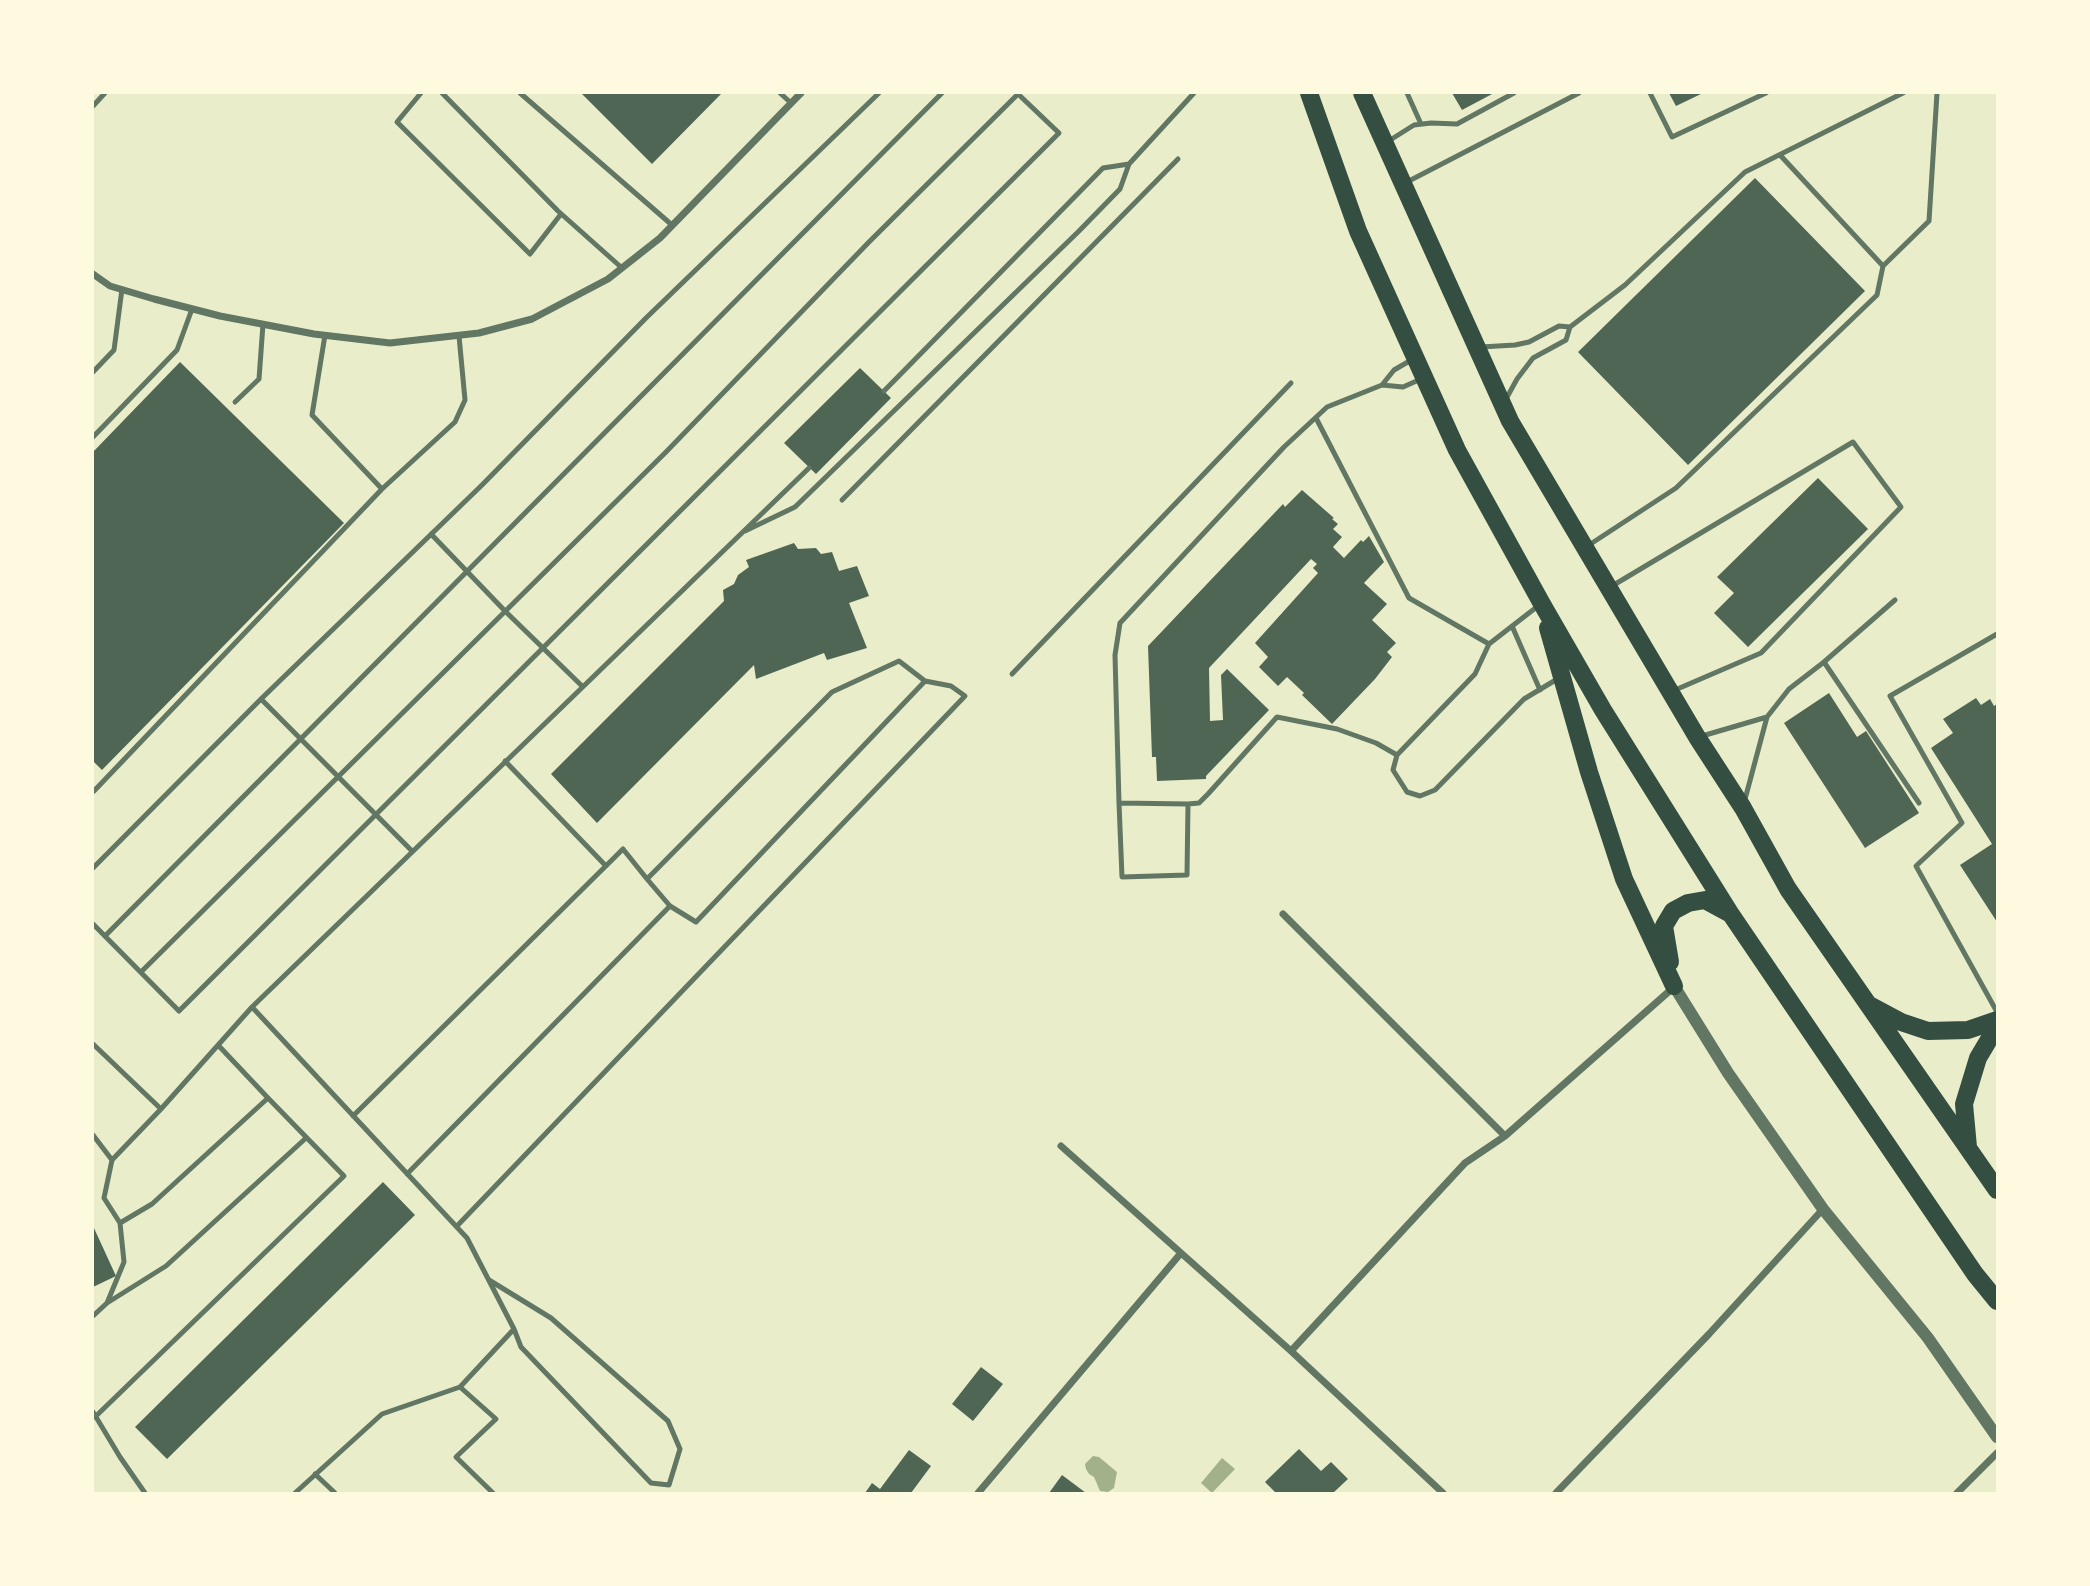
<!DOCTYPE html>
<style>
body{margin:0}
#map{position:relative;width:2090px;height:1586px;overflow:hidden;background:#e9edc9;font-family:Overpass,sans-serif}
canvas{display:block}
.frame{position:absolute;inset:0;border:94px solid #fefae0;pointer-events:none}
</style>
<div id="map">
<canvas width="2090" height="1586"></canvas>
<div class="frame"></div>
</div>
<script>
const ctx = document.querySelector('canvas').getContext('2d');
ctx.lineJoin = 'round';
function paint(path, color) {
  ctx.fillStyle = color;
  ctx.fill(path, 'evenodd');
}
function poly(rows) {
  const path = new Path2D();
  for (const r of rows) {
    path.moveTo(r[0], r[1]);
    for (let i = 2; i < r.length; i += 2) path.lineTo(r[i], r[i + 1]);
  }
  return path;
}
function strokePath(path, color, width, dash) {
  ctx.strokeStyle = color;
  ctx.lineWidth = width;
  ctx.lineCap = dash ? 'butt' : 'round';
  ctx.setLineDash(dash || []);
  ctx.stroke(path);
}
paint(poly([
 [1093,1456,1099,1457,1117,1472,1114,1488,1108,1492,1100,1491,1094,1477,1089,1474,1086,1469,1085,1464],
 [1222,1458,1235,1469,1212,1493,1201,1483]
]), '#a3b18a');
paint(poly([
 [581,93,722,93,652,164],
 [1452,93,1494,93,1462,110],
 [1669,93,1703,93,1676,106],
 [1755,178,1865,291,1688,465,1578,352],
 [180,362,344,523,102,770,93,761,93,452],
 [860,368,891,398,816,474,784,443],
 [1818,478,1868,529,1748,647,1714,613,1734,593,1717,577],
 [1302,490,1334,518,1332,519,1338,524,1333,529,1342,537,1333,547,1344,558,1361,540,1363,542,1369,536,1384,562,1364,583,1387,604,1372,620,1396,643,1387,652,1392,657,1375,679,1332,724,1302,695,1304,693,1287,677,1278,686,1259,667,1268,657,1255,643,1318,573,1313,568,1317,564,1311,559,1209,668,1210,721,1223,720,1221,675,1227,669,1269,710,1206,776,1206,779,1157,781,1156,757,1152,757,1148,646,1283,504,1285,507],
 [794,543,798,549,816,548,821,554,832,552,839,571,857,566,869,596,849,603,867,648,827,660,824,653,756,679,754,665,597,823,551,774,724,601,723,590,734,584,738,575,749,567,746,560],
 [1829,693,1857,737,1866,731,1919,813,1865,848,1784,723],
 [1976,698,1981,705,1990,699,1994,706,1997,704,1997,922,1960,865,1992,844,1931,748,1953,733,1943,719],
 [383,1182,415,1215,167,1459,135,1427],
 [93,1226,116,1276,93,1287],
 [981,1367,1003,1384,973,1421,952,1404],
 [1299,1449,1321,1471,1331,1462,1348,1479,1333,1493,1276,1493,1265,1482],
 [909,1450,931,1466,911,1493,865,1493,872,1483,880,1489],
 [1062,1475,1086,1493,1049,1493]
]), '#4f6655');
strokePath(poly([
 [421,93,397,122,530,254,561,214],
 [442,93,558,211,622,268],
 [520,93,672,225],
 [780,93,791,103],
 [1407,93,1421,124],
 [1650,93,1672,137,1766,93],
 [93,106,105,93],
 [1387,142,1414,125,1431,123,1457,124,1514,93],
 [1780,155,1883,266],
 [1405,183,1579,93],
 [1570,327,1625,285,1745,172,1903,93],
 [325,335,312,415,382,489],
 [1481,347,1515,345,1529,342,1559,326,1570,327,1566,340,1533,358,1517,379,1506,399],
 [1413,359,1394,370,1382,385,1403,387,1421,379],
 [93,372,114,350,122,289],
 [884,391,1103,168,1129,164],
 [235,402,259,379,263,324],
 [1316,418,1409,598,1489,644,1538,606],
 [93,437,177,350,192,309],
 [842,500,1178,159],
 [745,531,795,507,1079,231,1120,189,1129,164,1194,93],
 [431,534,505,611,582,686],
 [1589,545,1676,488,1877,295,1883,266,1929,221,1937,93],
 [1612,586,1853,442,1901,507,1761,653,1675,690],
 [1512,626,1540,690],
 [1997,634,1890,696,1962,823,1916,866,1997,1012],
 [1489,644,1475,674,1397,755,1393,770,1407,792,1420,796,1435,790,1524,699,1559,678],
 [1824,662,1895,600],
 [1012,674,1291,383],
 [261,699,412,851],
 [1702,736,1767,717],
 [505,761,606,866],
 [93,790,94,791,382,489,455,422,465,400,459,336],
 [1119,803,1122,877,1187,875,1188,804,1119,803,1115,655,1120,623,1284,447,1327,407,1382,385],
 [1744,803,1767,717,1789,689,1824,662,1919,803],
 [1188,804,1199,803,1208,794,1277,717,1337,729,1376,743,1397,755],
 [93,868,261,699,482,485,646,318,879,93],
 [93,924,179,1011,1059,133,1017,93],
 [105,936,942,93],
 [141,972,666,452,869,242,1018,94],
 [252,1007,467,1238,514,1329,460,1387,382,1414,295,1493],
 [93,1044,161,1109],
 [353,1116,623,849,647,879,670,906,696,922,925,681,899,661,832,692,647,879],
 [93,1135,112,1160,161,1109,252,1007,809,468],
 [112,1160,104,1198,120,1223,152,1204,268,1098,218,1045],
 [407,1174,670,906],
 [457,1226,965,696,951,686,925,681],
 [489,1280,551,1318,668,1421,680,1449,669,1485,651,1483,521,1347,514,1329],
 [107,1303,166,1266,306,1138],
 [93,1316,107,1303,124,1262,120,1223],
 [460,1387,496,1419,456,1457,493,1493],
 [93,1412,120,1457,145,1493],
 [95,1417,344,1176,268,1098],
 [315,1474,335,1493]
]), '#617663', 5);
strokePath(poly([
 [93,274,110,286,154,299,220,316,314,334,390,343,479,333,532,319,608,279,660,238,801,93],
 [1283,914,1505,1136],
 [1061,1146,1291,1351,1443,1493],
 [1291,1351,1465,1163,1505,1136,1674,987],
 [978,1493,1181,1253],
 [1556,1493,1709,1334,1823,1209],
 [1957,1493,1997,1453]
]), '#617663', 7);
strokePath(poly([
 [1674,986,1728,1073,1823,1209,1928,1338,1997,1437]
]), '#617663', 12);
strokePath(poly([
 [1309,93,1358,231,1457,450,1542,604,1603,710,1730,913,1975,1274,1997,1301],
 [1362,93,1510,421,1697,737,1743,808,1788,889,1997,1190],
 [1548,628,1589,772,1624,879,1674,986],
 [1670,962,1664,926,1673,911,1688,903,1705,900,1729,913],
 [1871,1006,1901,1022,1928,1031,1968,1030,1997,1020],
 [1968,1147,1964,1104,1978,1058,1997,1026]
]), '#344e41', 18);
</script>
